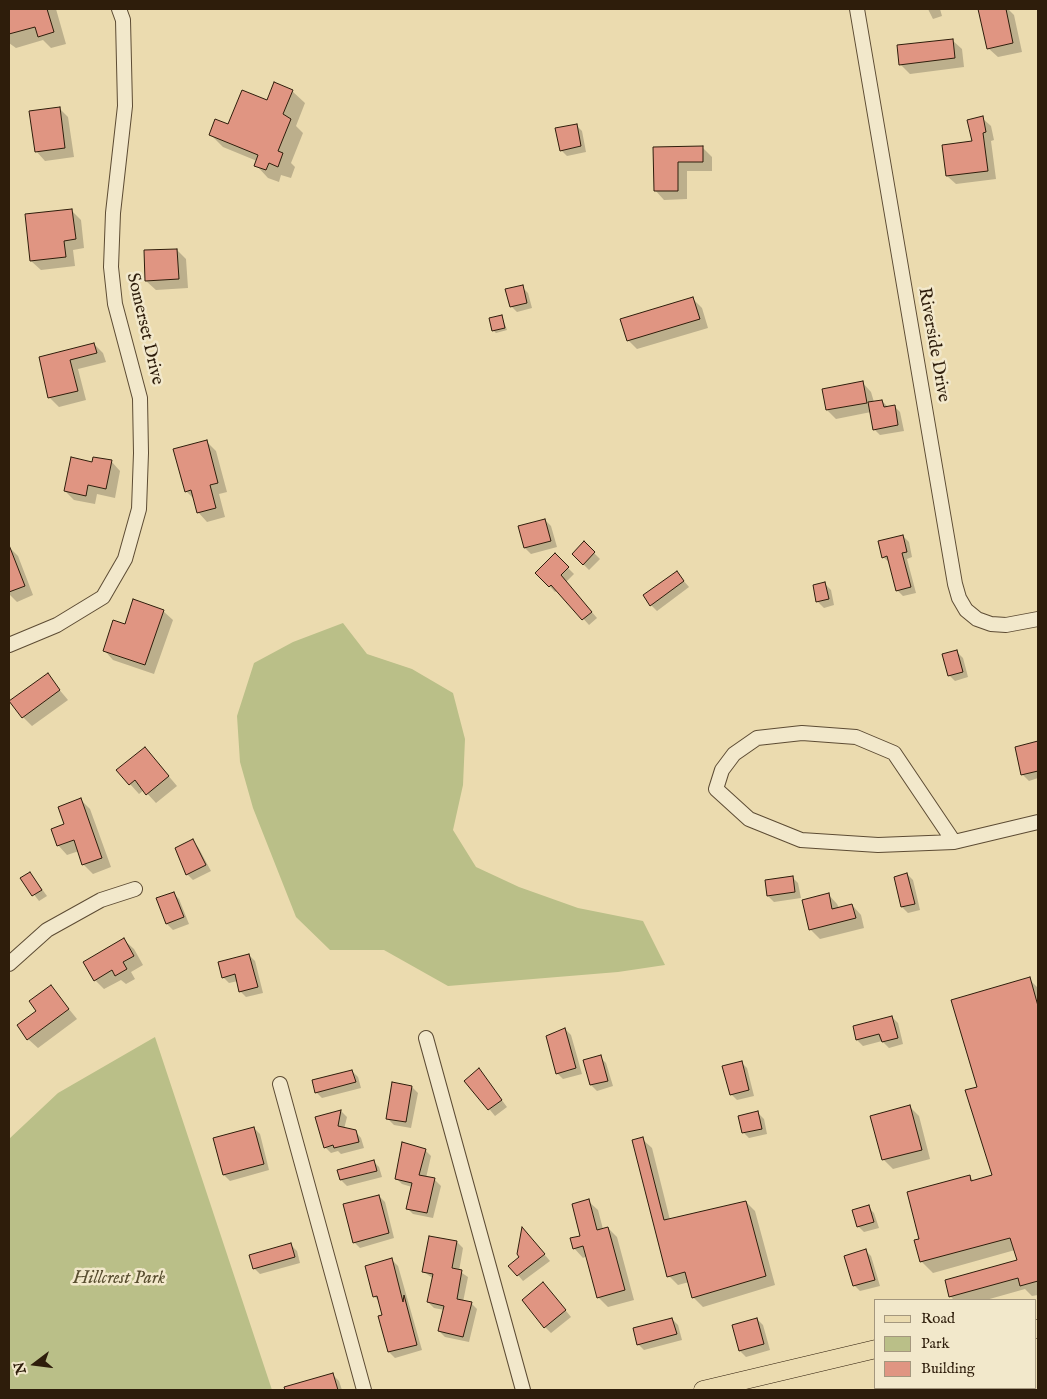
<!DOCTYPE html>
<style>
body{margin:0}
#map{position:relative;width:1047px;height:1399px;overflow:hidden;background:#ebdbaf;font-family:"IM FELL English",serif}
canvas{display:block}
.frame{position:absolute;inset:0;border:10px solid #2e1d0b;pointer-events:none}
.legend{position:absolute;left:874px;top:1299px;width:162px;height:90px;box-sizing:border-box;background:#f2e8cb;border:1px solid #a4977e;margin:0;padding:6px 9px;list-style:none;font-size:15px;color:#2e1d0b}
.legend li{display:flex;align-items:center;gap:10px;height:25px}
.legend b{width:25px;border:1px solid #a4977e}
.north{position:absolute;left:10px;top:1339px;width:50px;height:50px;-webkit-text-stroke:4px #f2e8cb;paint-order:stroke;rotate:255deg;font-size:14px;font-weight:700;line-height:20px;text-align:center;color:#2e1d0b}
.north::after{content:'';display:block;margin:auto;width:18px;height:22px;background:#2e1d0b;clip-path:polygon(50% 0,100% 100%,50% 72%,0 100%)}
</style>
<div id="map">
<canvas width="1047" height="1399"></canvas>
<div class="frame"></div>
<ul class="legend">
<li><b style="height:6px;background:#ebdbaf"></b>Road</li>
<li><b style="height:14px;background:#babf88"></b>Park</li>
<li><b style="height:14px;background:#e09582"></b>Building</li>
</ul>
<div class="north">N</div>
</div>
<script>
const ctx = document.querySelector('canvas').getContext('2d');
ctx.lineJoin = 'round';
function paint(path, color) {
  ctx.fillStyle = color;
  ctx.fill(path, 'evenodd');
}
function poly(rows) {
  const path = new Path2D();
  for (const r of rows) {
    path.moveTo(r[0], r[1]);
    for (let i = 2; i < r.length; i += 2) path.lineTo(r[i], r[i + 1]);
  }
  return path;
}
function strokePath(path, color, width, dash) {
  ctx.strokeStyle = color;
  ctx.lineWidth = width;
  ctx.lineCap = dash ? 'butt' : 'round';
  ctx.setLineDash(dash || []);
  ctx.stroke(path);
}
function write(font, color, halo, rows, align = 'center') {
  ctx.font = font + ' "IM FELL English",serif';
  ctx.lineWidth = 5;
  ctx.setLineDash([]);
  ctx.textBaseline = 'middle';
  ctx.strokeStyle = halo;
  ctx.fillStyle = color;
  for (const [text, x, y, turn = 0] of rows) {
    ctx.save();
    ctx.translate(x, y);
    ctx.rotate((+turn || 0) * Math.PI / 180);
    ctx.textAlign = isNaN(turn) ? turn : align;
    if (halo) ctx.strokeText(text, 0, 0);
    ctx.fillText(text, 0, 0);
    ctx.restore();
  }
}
paint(poly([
 [343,623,367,654,412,669,453,693,465,739,463,785,453,830,476,867,519,887,578,908,643,921,665,965,618,972,448,986,384,950,330,950,296,917,253,808,240,762,237,716,254,663,293,642],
 [155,1037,272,1390,9,1390,9,1139,58,1093]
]), '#babf88');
paint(poly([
 [9,9,56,9,66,44,51,48,43,40,16,48,9,43],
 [928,9,940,9,942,16,933,19],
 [990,9,1008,9,1014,15,1022,52,998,57,988,48,980,11],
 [952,40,962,49,964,67,910,74,900,64],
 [292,91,305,103,296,126,303,133,291,163,295,167,291,178,281,175,279,182,268,178,256,165,257,161,223,147,211,135],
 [59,108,68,117,74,157,45,161,36,151],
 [982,118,991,126,994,140,991,141,996,179,956,184,947,176,974,142],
 [576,125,582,131,586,152,567,156,561,150],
 [654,148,703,148,712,157,712,171,687,171,687,199,664,200,655,190],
 [71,210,81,220,84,248,73,250,75,266,41,270,31,261],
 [177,250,186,259,188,288,156,290,146,281],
 [522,287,528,293,532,308,517,312,511,306],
 [693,299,702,308,708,328,637,349,628,340],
 [502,317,507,330,496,333,493,330],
 [94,344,103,353,106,362,78,369,86,400,59,407,50,398,40,358],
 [862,382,871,392,874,402,882,401,888,407,894,406,900,412,904,431,880,435,874,429,871,412,836,419,827,410],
 [206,441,216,451,227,492,219,494,225,517,207,522,198,512,194,499,186,491],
 [111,461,120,471,115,498,97,494,95,504,74,500,65,491,93,463],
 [545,520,551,526,557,547,531,554,525,548,519,527],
 [903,536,909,542,912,557,907,559,916,593,903,596,897,590,890,563,883,557],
 [584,543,600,559,589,570,573,554],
 [9,547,18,556,33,595,17,602,9,594],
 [555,555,574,574,566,582,597,618,589,625,558,590,555,592,537,573],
 [676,572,689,587,657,611,651,605],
 [825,584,831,590,834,605,824,608,818,602],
 [163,611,173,620,154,674,113,660,104,650,126,626],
 [957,652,963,658,968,677,955,681,949,675],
 [47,675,68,700,32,726,23,717],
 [1038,743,1038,778,1029,781,1023,775,1016,748],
 [145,748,177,786,156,803,144,790,139,794,130,784],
 [81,800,90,809,111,867,93,874,83,864,79,851,67,855,58,845,66,825],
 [192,841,198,847,211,871,193,880,187,874,176,849],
 [30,873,47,896,39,901,22,879],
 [907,874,913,880,920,910,908,913,902,907],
 [792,877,798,883,801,898,774,902,768,896],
 [173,893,179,899,189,924,173,930,167,924,158,899],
 [828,894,837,904,839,908,852,905,861,915,864,928,820,939,810,929],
 [124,940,134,949,143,965,131,972,135,979,126,984,121,980,104,989,95,980],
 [249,955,255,961,263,993,246,997,240,991,238,981,229,983,223,977],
 [1029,979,1038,988,1038,1295,1032,1296,1025,1289,986,1300,954,1300,950,1296,1018,1261,1015,1250,933,1273,922,1262,916,1241,921,1240,970,1177,974,1181,994,1176,979,1087],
 [51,987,77,1019,38,1048,28,1039,37,1011],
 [892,1017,898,1023,903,1044,889,1048,882,1041,863,1046,857,1040,854,1027],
 [565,1029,571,1035,582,1074,563,1079,557,1073],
 [600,1057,606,1063,613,1086,597,1091,591,1085],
 [741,1062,747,1068,754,1096,737,1100,731,1094],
 [479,1070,507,1107,495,1116,466,1081],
 [352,1071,358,1077,361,1088,322,1098,316,1092],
 [412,1087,418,1093,411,1128,394,1125,388,1119],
 [909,1106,919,1116,930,1159,893,1169,884,1160],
 [341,1111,347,1117,344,1129,355,1131,361,1138,364,1148,341,1154,338,1151,331,1153,325,1147,317,1118],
 [758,1113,764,1119,767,1134,749,1138,743,1132],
 [254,1128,260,1134,269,1170,230,1181,224,1175],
 [642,1139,652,1148,670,1220,746,1202,755,1211,775,1285,703,1307,693,1297,689,1282,678,1285,669,1276],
 [425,1150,431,1156,426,1178,435,1180,441,1186,433,1218,413,1214,407,1208,412,1187,402,1184,396,1178],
 [373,1161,379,1167,382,1177,347,1186,341,1180],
 [379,1196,385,1202,394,1238,360,1248,354,1242],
 [588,1201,598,1210,603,1229,608,1228,617,1237,634,1300,608,1307,598,1297,587,1256,583,1258,574,1248,582,1236],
 [868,1207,874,1213,879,1228,864,1232,858,1226],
 [523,1229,550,1261,523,1281,518,1275],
 [457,1242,463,1248,459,1271,468,1277,463,1302,471,1303,477,1309,469,1342,445,1337,439,1331,444,1310,434,1308,428,1302,434,1279,424,1272],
 [291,1245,297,1251,300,1263,260,1274,254,1268],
 [865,1250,871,1256,880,1286,860,1291,854,1285],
 [392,1260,398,1266,422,1350,395,1358,389,1352,383,1316,379,1301,375,1297],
 [549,1290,571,1317,551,1333,545,1327],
 [672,1319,678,1325,682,1340,644,1350,638,1344],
 [757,1319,763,1325,770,1350,746,1357,740,1351],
 [333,1375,339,1381,342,1390,302,1390,300,1384]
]), '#0003');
const building = poly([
 [9,9,47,9,54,32,38,37,35,27,9,34,9,9],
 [978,9,1006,9,1013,43,987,49,978,9],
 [953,39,955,58,899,65,897,45,953,39],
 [274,82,293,90,283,114,291,119,278,151,283,153,278,167,269,163,266,170,254,166,258,155,209,135,215,119,228,124,242,90,267,100,274,82],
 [60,107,65,148,35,152,29,111,60,107],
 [983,116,986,132,983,133,988,171,946,176,942,145,972,141,967,120,983,116],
 [577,124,581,146,560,151,555,128,577,124],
 [703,146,703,162,678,162,678,191,654,191,653,147,703,146],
 [72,209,76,239,64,241,66,257,30,261,25,214,72,209],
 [177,249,179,279,145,281,144,250,177,249],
 [523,285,527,303,510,307,505,289,523,285],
 [693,297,700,319,627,341,620,319,693,297],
 [502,315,505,328,492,331,489,318,502,315],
 [94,343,97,353,70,360,78,391,48,398,39,357,94,343],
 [863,381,867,403,826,410,822,389,863,381],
 [882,400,884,407,895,405,898,425,873,430,868,402,882,400],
 [207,440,218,483,210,485,216,508,197,513,191,490,185,492,173,449,207,440],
 [71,457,92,462,93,457,112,460,106,489,88,485,86,496,64,491,71,457],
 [545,519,551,541,524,548,518,526,545,519],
 [903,535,907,552,902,553,911,587,896,591,887,556,882,558,878,541,903,535],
 [584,541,595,552,583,565,572,554,584,541],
 [9,545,25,586,9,592,9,545],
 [555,553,569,567,561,575,592,612,582,620,551,585,549,587,535,573,555,553],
 [677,571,684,581,650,606,643,595,677,571],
 [825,582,829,599,816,602,813,585,825,582],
 [133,599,164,610,145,665,103,651,113,620,125,624,133,599],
 [957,650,963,672,948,676,942,654,957,650],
 [48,673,60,690,22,718,9,701,48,673],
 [1038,741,1038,771,1021,775,1015,747,1038,741],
 [145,747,169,776,146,795,135,780,129,785,116,770,145,747],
 [81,798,102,858,82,865,74,840,57,846,51,829,64,824,58,807,81,798],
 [193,839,206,865,186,875,175,848,193,839],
 [30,872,42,890,32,896,20,878,30,872],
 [907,873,915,904,901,907,894,877,907,873],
 [793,876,795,892,767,896,765,880,793,876],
 [174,892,184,917,166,924,156,898,174,892],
 [829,893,832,909,852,904,856,918,809,930,802,900,829,893],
 [124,938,134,956,123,962,127,969,115,976,112,970,94,981,83,962,124,938],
 [249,954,258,987,239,992,235,974,222,978,218,962,249,954],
 [1030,977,1038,1006,1038,1281,1020,1286,1018,1278,949,1297,945,1280,1017,1260,1010,1238,920,1262,914,1240,919,1239,907,1192,970,1175,971,1181,992,1175,965,1090,977,1087,951,1000,1030,977],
 [51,985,69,1009,27,1040,17,1025,36,1011,29,1001,51,985],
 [892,1016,898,1038,882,1042,879,1034,856,1040,853,1026,892,1016],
 [565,1028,576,1068,556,1074,546,1036,565,1028],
 [601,1055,608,1081,590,1085,583,1060,601,1055],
 [742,1061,749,1090,730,1095,722,1066,742,1061],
 [479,1068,502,1100,488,1110,464,1081,479,1068],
 [352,1070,356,1082,315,1093,312,1080,352,1070],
 [392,1082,412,1086,406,1122,386,1119,392,1082],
 [910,1105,922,1150,882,1160,870,1116,910,1105],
 [341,1110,338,1126,356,1130,359,1142,334,1148,333,1145,324,1148,315,1117,341,1110],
 [758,1111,762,1129,742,1133,738,1116,758,1111],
 [254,1127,264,1164,223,1175,213,1138,254,1127],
 [643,1137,664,1220,746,1201,766,1276,692,1298,685,1272,667,1277,632,1140,643,1137],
 [402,1142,426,1149,419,1175,435,1178,427,1213,406,1209,412,1183,395,1179,402,1142],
 [374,1160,377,1171,340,1180,337,1170,374,1160],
 [379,1195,389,1233,353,1243,343,1204,379,1195],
 [589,1199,597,1230,608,1227,625,1290,597,1298,583,1246,573,1249,570,1238,580,1236,572,1204,589,1199],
 [869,1205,874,1222,857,1227,852,1210,869,1205],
 [522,1227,545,1254,517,1276,508,1266,519,1257,517,1254,522,1227],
 [429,1236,457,1241,452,1268,462,1270,457,1299,472,1302,463,1337,438,1331,444,1306,427,1302,433,1274,422,1272,429,1236],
 [291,1243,295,1257,253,1269,249,1255,291,1243],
 [866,1249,875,1280,853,1286,844,1256,866,1249],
 [392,1258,403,1302,404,1295,417,1345,388,1352,378,1316,382,1315,377,1296,373,1297,365,1266,392,1258],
 [543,1282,566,1310,544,1328,522,1300,543,1282],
 [672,1318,677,1334,637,1345,633,1328,672,1318],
 [757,1318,764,1344,739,1351,732,1325,757,1318],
 [333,1373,338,1390,285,1390,284,1387,333,1373]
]);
paint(building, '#e09582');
strokePath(building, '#2e1d0b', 1);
const minor = poly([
 [857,9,955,584,959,598,966,610,977,619,991,624,1006,625,1038,619],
 [9,645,57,625,103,597,125,559,139,509,141,453,140,398,115,304,111,267,113,213,125,106,123,20,119,9],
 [954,842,894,753,856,737,802,733,757,738,734,754,722,770,716,789,749,819,801,840,878,845,954,842,1038,822],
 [9,964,47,930,101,900,135,889],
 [426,1038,523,1390],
 [280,1084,364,1390]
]);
const major = poly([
 [1036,1329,1038,1329],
 [703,1390,876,1349]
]);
strokePath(minor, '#5d4c34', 16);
strokePath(major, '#2e1d0b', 19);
strokePath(minor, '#f2e8cb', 14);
strokePath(major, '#ebdbaf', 18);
write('18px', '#2e1d0b', '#f2e8cb', [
 ["Somerset Drive",144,329,77],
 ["Riverside Drive",933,345,80]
]);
write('italic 18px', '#584e30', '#f2e8cb', [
 ["Hillcrest Park",119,1279]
]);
</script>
